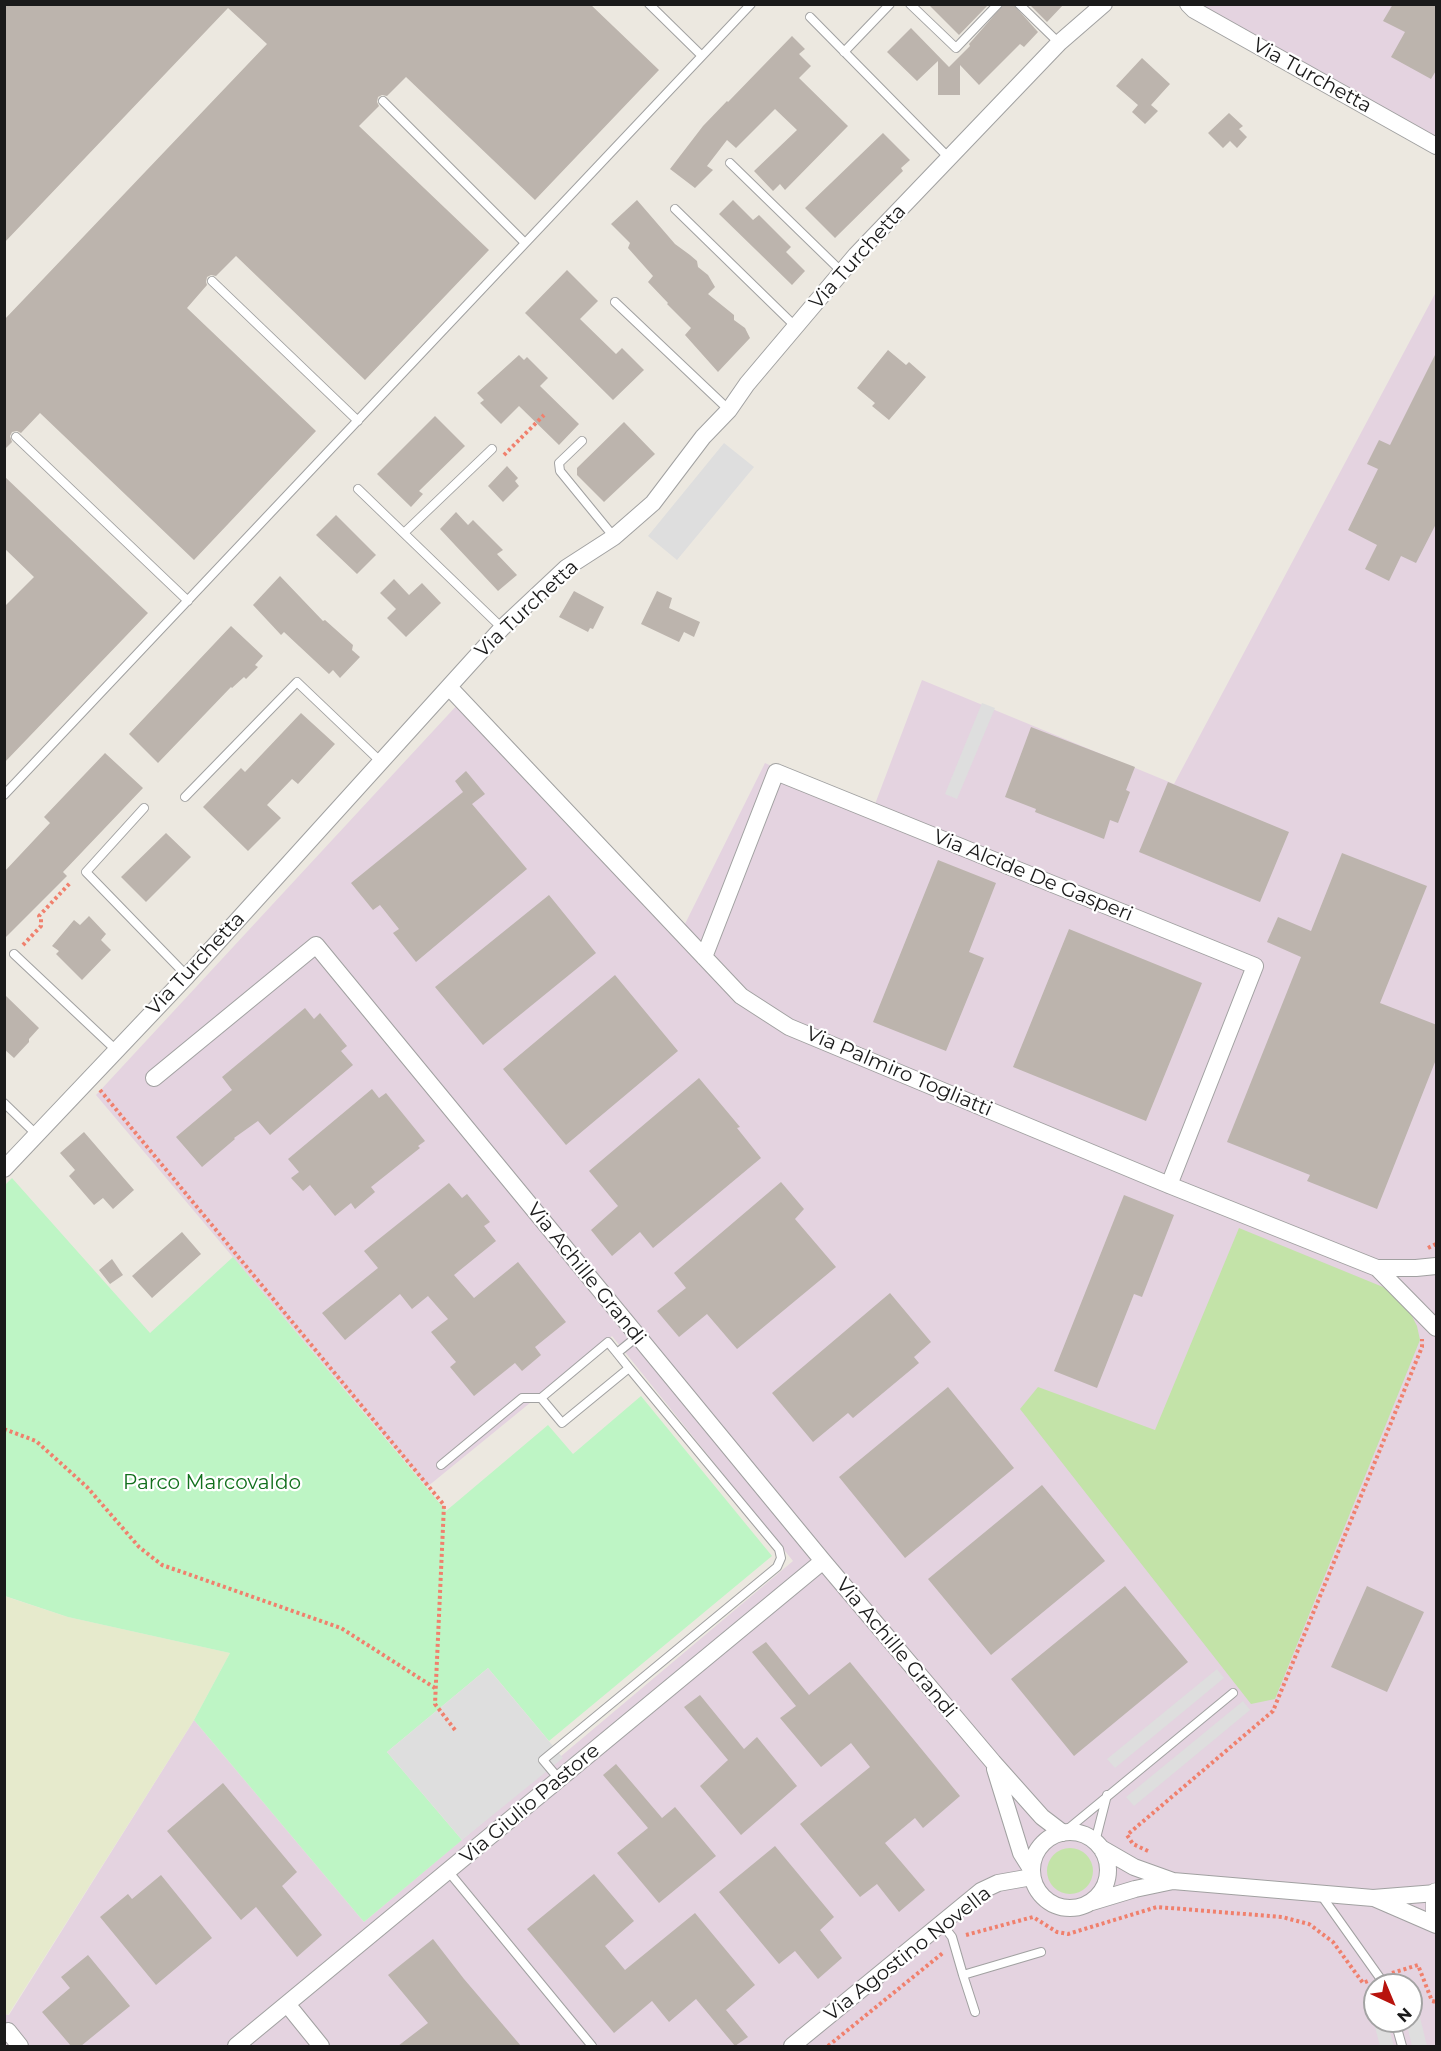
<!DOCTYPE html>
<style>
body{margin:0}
#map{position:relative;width:1441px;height:2051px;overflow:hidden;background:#ece8e0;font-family:Montserrat,sans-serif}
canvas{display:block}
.frame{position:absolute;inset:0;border:6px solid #1a1a1a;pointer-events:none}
.north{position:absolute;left:1363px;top:1973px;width:60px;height:60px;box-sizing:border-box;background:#fff;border:2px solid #a3a3a3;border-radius:50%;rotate:136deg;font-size:16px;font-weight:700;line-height:24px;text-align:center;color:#1a1a1a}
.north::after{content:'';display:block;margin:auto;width:21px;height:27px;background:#b8130d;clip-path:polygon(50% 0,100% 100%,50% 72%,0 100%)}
</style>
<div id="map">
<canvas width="1441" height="2051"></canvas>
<div class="frame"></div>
<div class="north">N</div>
</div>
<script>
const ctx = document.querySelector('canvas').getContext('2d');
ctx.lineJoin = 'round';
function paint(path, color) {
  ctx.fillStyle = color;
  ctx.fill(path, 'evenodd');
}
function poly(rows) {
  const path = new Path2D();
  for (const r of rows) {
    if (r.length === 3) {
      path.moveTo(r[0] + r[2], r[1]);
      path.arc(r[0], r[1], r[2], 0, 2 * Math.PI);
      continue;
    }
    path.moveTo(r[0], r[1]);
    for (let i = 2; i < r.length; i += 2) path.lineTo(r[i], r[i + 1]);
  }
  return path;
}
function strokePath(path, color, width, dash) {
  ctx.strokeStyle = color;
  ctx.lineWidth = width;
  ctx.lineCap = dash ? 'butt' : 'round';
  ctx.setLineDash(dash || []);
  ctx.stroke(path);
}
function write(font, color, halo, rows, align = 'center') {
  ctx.font = font + ' Montserrat,sans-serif';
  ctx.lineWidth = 4.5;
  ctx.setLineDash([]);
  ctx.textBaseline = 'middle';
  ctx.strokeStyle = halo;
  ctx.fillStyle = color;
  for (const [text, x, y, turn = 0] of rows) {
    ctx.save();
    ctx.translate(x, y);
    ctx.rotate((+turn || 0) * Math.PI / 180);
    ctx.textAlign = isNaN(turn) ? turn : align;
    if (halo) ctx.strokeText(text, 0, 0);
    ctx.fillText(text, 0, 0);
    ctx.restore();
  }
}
paint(poly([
 [1183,5,1436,5,1436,150],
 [1436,292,1436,2046,5,2046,4,2014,9,2015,194,1720,364,1922,793,1561,612,1336,427,1487,96,1095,459,703,679,936,765,763,872,812,922,680,1174,784],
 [1375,1985,1411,1985,1411,2021,1375,2021]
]), '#e4d3e0');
paint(poly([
 [4,1596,68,1617,230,1653,194,1720,8,2015,4,2013]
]), '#e6eacc');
paint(poly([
 [1239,1228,1383,1287,1398,1298,1410,1312,1417,1326,1420,1340,1275,1699,1251,1704,1020,1409,1038,1387,1155,1430],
 [1070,1871,23]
]), '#c3e3a8');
paint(poly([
 [12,1178,150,1333,233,1257,446,1511,548,1425,573,1454,641,1396,772,1556,549,1741,488,1668,387,1752,462,1840,364,1922,194,1720,230,1653,68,1617,5,1596,4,1186]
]), '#bef5c5');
paint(poly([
 [724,443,754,467,677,560,648,536],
 [982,703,995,708,957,799,945,794],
 [488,1668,563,1758,462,1840,387,1752],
 [1217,1669,1224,1678,1115,1768,1107,1759],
 [1243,1701,1250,1710,1134,1806,1126,1797],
 [1411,1981,1427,2046,1412,2046,1406,2021,1411,2021,1411,1985,1397,1985],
 [1375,1990,1375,2021,1387,2021,1394,2046,1380,2046,1366,1993]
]), '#dedede');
paint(poly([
 [4,4,590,4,659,70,535,200,406,77,387,96,382,95,378,97,377,102,379,106,359,126,489,250,365,380,236,256,216,276,211,275,207,277,206,282,207,285,187,308,316,431,194,560,40,413,21,433,17,431,12,432,10,436,12,442,4,450,4,320,267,44,228,8,4,243],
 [928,4,989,4,959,35],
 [1004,4,1013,4,1038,32,1024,47,1020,44,979,85,960,65,960,95,938,95,938,61,917,81,887,52,911,28,949,67,970,46,969,44],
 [1029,4,1064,4,1047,22],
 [1393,4,1437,4,1437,69,1431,79,1391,57,1405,32,1383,21],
 [792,36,805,49,799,54,811,66,799,78,848,126,785,190,780,184,773,191,754,171,797,130,775,109,736,148,727,140,707,166,713,170,695,188,670,169,703,126,727,101,728,102],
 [1142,58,1170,84,1151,105,1158,111,1145,124,1132,112,1138,105,1116,86],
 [1229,113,1243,126,1239,129,1247,137,1237,148,1230,141,1223,148,1208,133],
 [883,133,910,160,901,168,903,171,835,238,805,208],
 [637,200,675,244,690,255,697,261,698,267,708,275,715,287,708,294,734,315,734,320,745,328,750,338,718,372,685,335,691,328,667,304,668,303,648,282,653,276,628,248,630,243,611,224],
 [733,200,753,220,759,215,791,247,786,252,805,271,792,285,719,214],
 [567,270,598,301,580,319,616,354,622,348,644,370,613,400,525,313],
 [888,350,906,365,909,362,926,377,889,420,872,406,875,403,857,388],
 [1437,351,1437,522,1416,563,1401,556,1389,581,1365,569,1377,545,1348,530,1378,469,1367,464,1379,440,1390,445],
 [519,355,524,360,527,357,548,378,540,386,579,424,559,445,519,406,501,424,480,403,484,400,477,393],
 [435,416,465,446,419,491,423,494,411,507,377,474],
 [624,422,655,454,604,502,577,475,577,468],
 [507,466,518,478,515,481,519,486,503,502,488,486],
 [4,476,148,613,4,763,4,607,34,577,4,548],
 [456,512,468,525,473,520,503,550,497,554,517,575,498,591,440,529],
 [336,515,376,555,357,574,316,535],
 [280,576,323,621,325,620,353,645,352,650,360,657,340,678,333,670,329,674,284,632,281,635,253,605],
 [394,579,409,595,422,583,441,603,406,637,387,618,396,609,380,593],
 [574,591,604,607,593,629,590,628,588,632,559,617],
 [657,591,672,598,669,608,700,622,694,637,684,632,679,642,641,624],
 [231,626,263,656,255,665,258,667,246,679,244,677,232,688,231,687,158,763,129,734],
 [301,713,335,744,298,784,292,779,267,805,281,818,248,851,203,807,241,768,245,772],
 [1031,727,1135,767,1126,790,1130,792,1118,823,1110,820,1104,839,1035,812,1036,809,1005,797],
 [105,753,143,788,63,872,67,876,4,939,4,872,50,823,44,817],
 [466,771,485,794,472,804,527,869,416,962,393,933,399,929,380,905,373,910,351,883,463,792,455,781],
 [1168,782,1289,832,1260,902,1139,852],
 [166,833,191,857,146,902,121,877],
 [1342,853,1427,886,1380,1003,1437,1025,1437,1057,1377,1209,1307,1181,1310,1175,1227,1142,1301,957,1267,942,1278,917,1311,931],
 [938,860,996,883,969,952,984,958,946,1051,873,1022],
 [549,895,596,953,483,1045,435,987],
 [89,916,106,934,101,940,111,950,82,980,56,954,59,951,52,946,74,920,80,925],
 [1069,929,1202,983,1146,1121,1013,1067],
 [615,975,678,1051,566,1145,503,1069],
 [4,994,39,1028,29,1039,29,1042,14,1058,4,1049],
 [305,1008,314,1019,320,1013,347,1046,341,1051,353,1065,270,1135,258,1121,234,1138,235,1139,202,1167,176,1137,232,1090,222,1077],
 [699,1078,740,1127,737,1128,761,1158,653,1248,640,1232,612,1256,591,1230,618,1206,589,1171],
 [372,1089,379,1098,386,1093,425,1141,418,1146,420,1148,371,1187,375,1192,355,1209,351,1203,335,1216,310,1185,303,1191,291,1178,299,1172,288,1159],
 [84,1132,134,1190,113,1209,103,1198,94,1205,69,1176,75,1170,60,1153],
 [781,1182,804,1209,795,1219,836,1267,737,1349,707,1314,679,1337,657,1311,686,1288,674,1273],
 [449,1183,462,1198,467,1194,490,1222,484,1226,496,1241,454,1275,474,1298,518,1262,566,1322,535,1347,541,1355,522,1371,515,1363,474,1396,450,1367,456,1362,431,1332,448,1319,428,1296,412,1309,400,1294,345,1340,322,1313,378,1268,364,1251],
 [1124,1195,1174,1215,1142,1297,1134,1294,1097,1388,1054,1371],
 [182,1232,201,1254,152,1298,132,1276],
 [112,1259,123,1275,110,1284,99,1270],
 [890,1293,931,1342,914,1357,919,1363,853,1418,848,1413,813,1442,772,1393],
 [948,1387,1014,1468,905,1558,839,1477],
 [1042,1485,1105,1561,991,1655,928,1579],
 [1125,1586,1188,1662,1074,1756,1011,1679],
 [1367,1586,1424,1612,1387,1692,1331,1667],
 [766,1642,809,1695,850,1662,960,1796,923,1828,915,1818,885,1843,925,1890,899,1912,877,1884,860,1897,800,1824,870,1767,851,1743,821,1767,780,1718,796,1706,752,1652],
 [700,1695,744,1749,757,1737,797,1786,741,1835,700,1786,728,1760,684,1707],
 [616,1764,662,1818,675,1807,716,1856,659,1903,617,1853,648,1828,603,1775],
 [223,1783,297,1872,282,1886,322,1935,297,1957,256,1907,241,1920,167,1831],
 [775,1846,834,1917,820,1930,842,1958,818,1979,795,1951,779,1964,719,1892],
 [594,1874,634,1921,605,1946,625,1970,695,1913,755,1985,726,2010,748,2037,735,2046,696,1999,669,2022,652,2001,614,2033,527,1929],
 [161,1875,212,1938,156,1985,100,1917,128,1894,132,1899],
 [433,1939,464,1979,521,2046,398,2046,428,2023,388,1975],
 [88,1955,130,2006,81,2046,71,2046,42,2012,70,1988,61,1977]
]), '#bcb4ad');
const service = poly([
 [649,4,702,56],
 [910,4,956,48,998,4],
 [1019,4,1059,43],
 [810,17,949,158],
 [844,52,890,4],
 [383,101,525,243],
 [730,163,842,272],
 [675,209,796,327],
 [212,281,358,421],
 [615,302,729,410],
 [16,437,188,601],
 [582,441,559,463,560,471,614,537],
 [358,489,502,628],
 [404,533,492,449],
 [4,795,751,4],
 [185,797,297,682,381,762],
 [144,808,86,872,187,976],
 [14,954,116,1050],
 [4,1103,36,1134],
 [617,1353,638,1336],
 [441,1465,522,1398,541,1398],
 [559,1779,543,1760,777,1567,781,1558,779,1549,629,1368,617,1353,608,1342,541,1398,562,1423,629,1368],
 [1063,1833,1233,1693],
 [1095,1842,1107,1795],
 [448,1871,592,2046],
 [1321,1895,1385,1985],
 [942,1924,952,1937,963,1975,1041,1952],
 [963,1975,975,2012],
 [1395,2021,1402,2046]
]);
const minor = poly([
 [1188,4,1194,10,1436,146],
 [449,687,741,996,789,1027,1169,1185,1377,1268,1436,1328],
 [704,957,776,772,1255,966,1169,1185],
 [154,1078,316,945,823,1561,993,1762,1042,1817,1063,1833],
 [4,1169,187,976,502,628,566,568,614,537,653,503,703,437,729,410,747,384,856,255,1059,43,1104,4],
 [1377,1268,1416,1268,1436,1266],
 [995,1769,1021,1853,1031,1869],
 [1070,1870,38],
 [1101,1848,1134,1867,1173,1881],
 [1376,1899,1436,1925],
 [1092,1902,1135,1889,1173,1881,1373,1898,1436,1893],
 [287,2004,321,2046],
 [8,2031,20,2046],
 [236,2046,823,1561],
 [792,2046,981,1891,998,1883,1032,1877]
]);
const tertiary = poly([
 [1436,1893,1436,1913]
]);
strokePath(service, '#a1a1a1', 10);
strokePath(minor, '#a1a1a1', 18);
strokePath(tertiary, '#a1a1a1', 21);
strokePath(poly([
 [504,455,544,415],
 [23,945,41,926,41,919,39,916,70,883],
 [100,1090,444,1505,435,1704,455,1730],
 [1428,1248,1436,1244],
 [4,1429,36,1441,87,1487,139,1547,162,1565,341,1628,435,1688],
 [1148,1851,1133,1844,1127,1835,1273,1711,1422,1347,1422,1339],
 [966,1935,1033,1917,1057,1932,1068,1934,1157,1907,1282,1917,1309,1924,1333,1942,1363,1983,1368,1981],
 [1392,1973,1418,1965,1432,2001,1436,2002],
 [828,2046,944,1952]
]), '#f0806d', 4, [3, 3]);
strokePath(service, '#fff', 8);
strokePath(minor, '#fff', 16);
strokePath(tertiary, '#fff', 20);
write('20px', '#1a1a1a', '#fff', [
 ["Via Turchetta",1312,76,29],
 ["Via Turchetta",858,257,-48],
 ["Via Turchetta",527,609,-43],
 ["Via Alcide De Gasperi",1033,876,22],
 ["Via Turchetta",196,964,-47],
 ["Via Palmiro Togliatti",899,1072,23],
 ["Via Achille Grandi",586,1274,51],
 ["Via Achille Grandi",896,1648,50],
 ["Via Giulio Pastore",530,1804,-40],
 ["Via Agostino Novella",908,1954,-38]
]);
write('20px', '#126f1d', '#fff', [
 ["Parco Marcovaldo",212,1483]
]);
</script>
